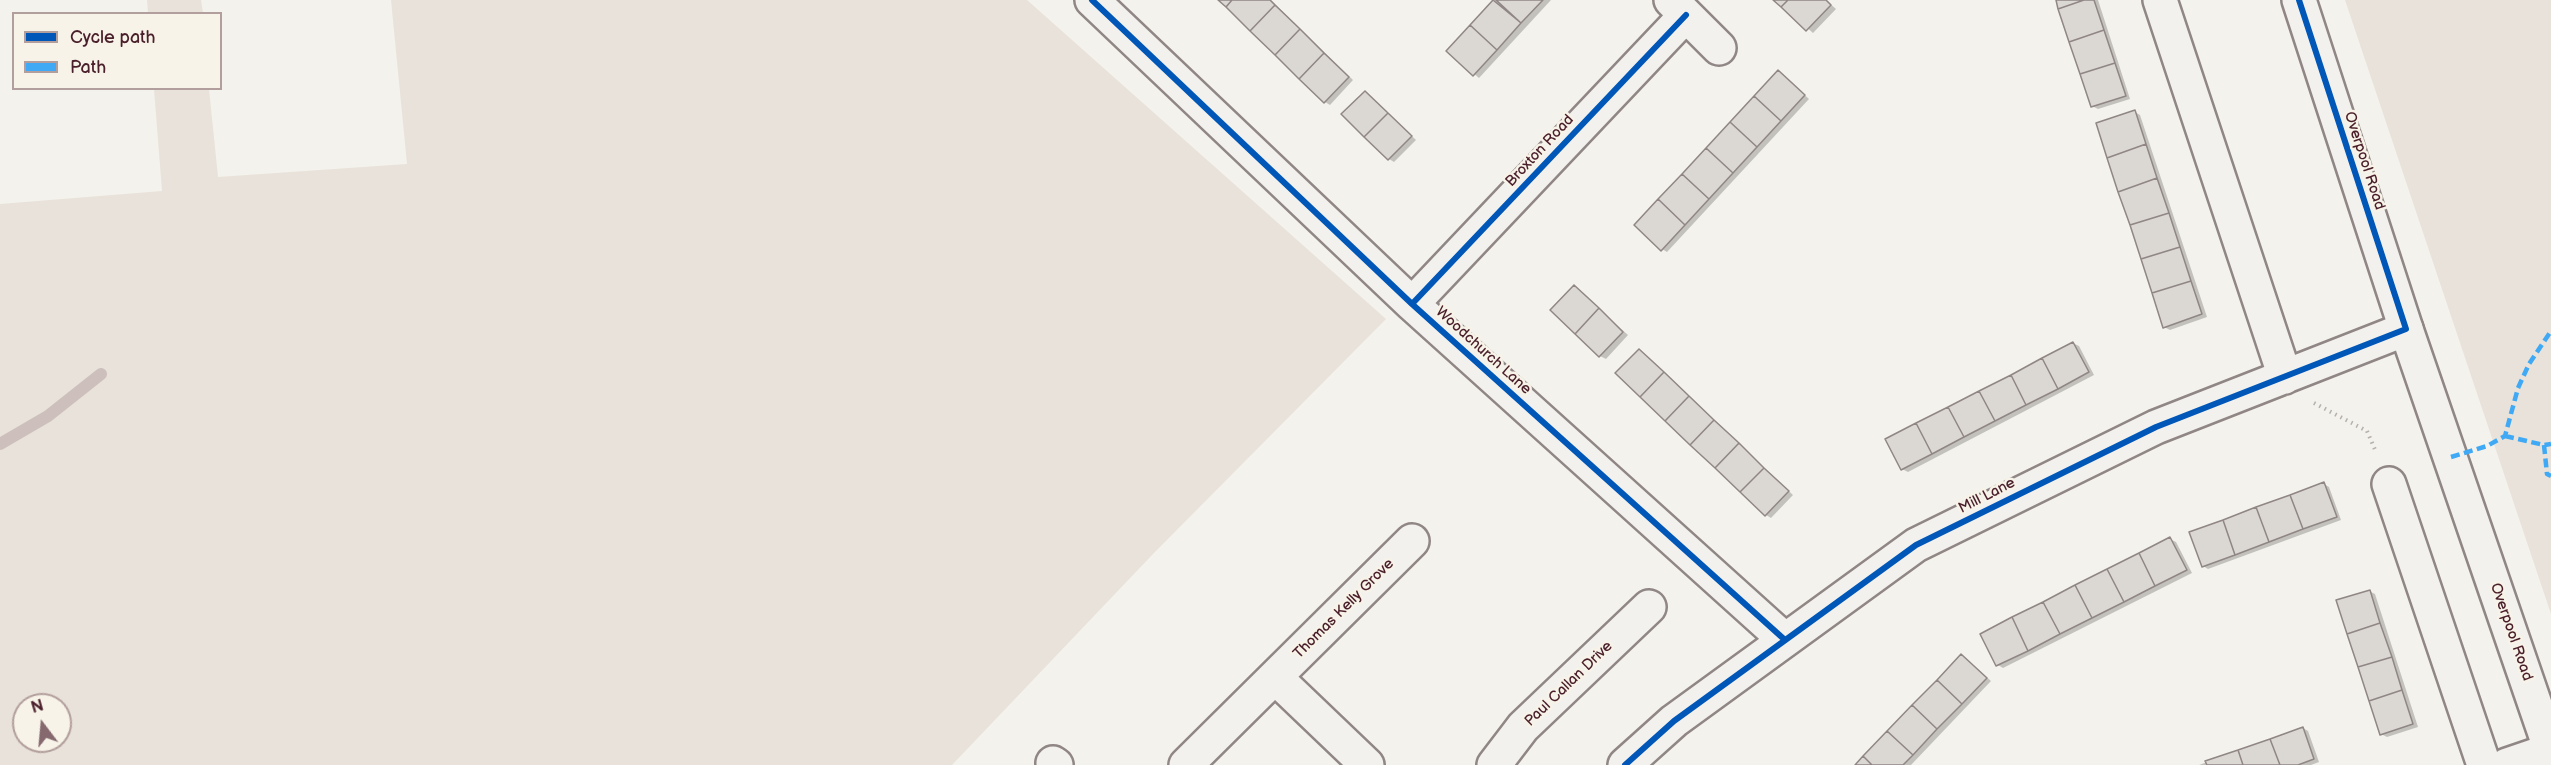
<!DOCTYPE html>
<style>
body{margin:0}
#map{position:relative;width:2551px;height:765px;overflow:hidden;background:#f4f2ec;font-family:"Balsamiq Sans",sans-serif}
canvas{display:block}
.legend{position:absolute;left:12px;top:12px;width:210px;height:78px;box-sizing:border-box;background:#f7f3e8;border:2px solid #b29e9c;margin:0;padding:8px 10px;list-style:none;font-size:18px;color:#4a1f2b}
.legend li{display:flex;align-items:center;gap:12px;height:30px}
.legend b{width:30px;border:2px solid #b29e9c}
.north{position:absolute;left:12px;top:693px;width:60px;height:60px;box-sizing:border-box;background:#f7f3e8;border:2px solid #b29e9c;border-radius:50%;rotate:344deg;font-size:16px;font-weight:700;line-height:24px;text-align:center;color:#4a1f2b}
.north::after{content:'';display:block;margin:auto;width:21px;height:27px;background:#86696f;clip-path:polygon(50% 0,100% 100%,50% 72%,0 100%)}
</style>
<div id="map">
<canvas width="2551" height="765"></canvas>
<ul class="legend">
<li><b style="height:8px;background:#0057b8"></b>Cycle path</li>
<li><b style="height:8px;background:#3fa9f5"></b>Path</li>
</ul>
<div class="north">N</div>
</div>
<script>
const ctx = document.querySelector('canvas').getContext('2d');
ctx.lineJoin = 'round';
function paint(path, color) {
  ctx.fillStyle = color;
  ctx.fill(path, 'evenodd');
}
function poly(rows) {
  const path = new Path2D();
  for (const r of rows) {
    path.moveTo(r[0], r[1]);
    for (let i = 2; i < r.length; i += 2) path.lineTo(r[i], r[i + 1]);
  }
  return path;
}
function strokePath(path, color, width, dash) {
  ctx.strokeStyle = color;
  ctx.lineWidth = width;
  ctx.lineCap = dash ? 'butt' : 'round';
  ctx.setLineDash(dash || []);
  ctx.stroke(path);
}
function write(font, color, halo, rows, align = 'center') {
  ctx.font = font + ' "Balsamiq Sans",sans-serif';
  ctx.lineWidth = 5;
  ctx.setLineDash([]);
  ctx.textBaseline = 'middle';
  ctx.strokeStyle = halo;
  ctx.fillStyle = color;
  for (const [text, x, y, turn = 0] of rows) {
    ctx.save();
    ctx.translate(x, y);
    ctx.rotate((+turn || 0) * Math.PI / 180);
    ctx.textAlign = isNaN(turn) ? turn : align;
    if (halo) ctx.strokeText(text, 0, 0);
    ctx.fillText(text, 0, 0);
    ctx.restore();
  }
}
paint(poly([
 [147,0,201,0,203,13,148,13],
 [391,0,1027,0,1386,319,1153,554,952,765,0,765,0,204,162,191,154,89,209,89,218,177,407,164],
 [24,705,60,705,60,741,24,741],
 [2345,0,2551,0,2551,614]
]), '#e8e2da');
paint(poly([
 [1221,0,1271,0,1353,80,1330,105,1325,102],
 [1495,0,1551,0,1479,78,1448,51],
 [1776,0,1826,0,1836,9,1813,33],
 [2057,0,2098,0,2130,99,2098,109,2092,106],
 [1783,75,1809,99,1667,252,1662,249],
 [1365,92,1416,140,1394,162,1389,159],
 [2135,112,2140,115,2207,317,2170,330,2164,327],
 [1574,287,1628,335,1606,359,1600,356],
 [2073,343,2079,346,2094,375,1908,472,1902,469],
 [1639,351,1793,495,1771,518,1766,515],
 [2324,484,2329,487,2341,520,2208,569,2203,566],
 [2170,539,2176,542,2192,573,2003,668,1998,665,1982,634],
 [2369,591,2375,594,2418,727,2387,737,2381,734],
 [1962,655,1991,681,1911,765,1857,765],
 [2303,728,2308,731,2319,762,2311,765,2199,765]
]), '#0003');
strokePath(poly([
 [0,444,48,416,101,374]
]), '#cdc0bc', 12);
const building = poly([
 [1218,0,1232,0,1226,7,1218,0],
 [1232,0,1270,0,1275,5,1250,31,1226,7,1232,0],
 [1493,0,1521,23,1497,50,1470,25,1493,0],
 [1496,0,1543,0,1521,23,1496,0],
 [1773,0,1788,0,1781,7,1773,0],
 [1788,0,1826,0,1831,5,1806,31,1781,7,1788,0],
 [2056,0,2084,0,2058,9,2056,0],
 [2084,0,2094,0,2104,30,2069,42,2058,9,2084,0],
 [1275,5,1300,29,1275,55,1250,31,1275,5],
 [1470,25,1497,50,1473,76,1446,51,1470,25],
 [1300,29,1324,53,1299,79,1275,55,1300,29],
 [2104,30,2115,63,2080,74,2069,42,2104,30],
 [1324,53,1349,77,1324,103,1299,79,1324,53],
 [2115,63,2126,96,2091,107,2080,74,2115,63],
 [1778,70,1805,95,1781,121,1754,96,1778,70],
 [1365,91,1388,113,1364,137,1341,114,1365,91],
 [1754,96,1781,121,1757,147,1730,122,1754,96],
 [2135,110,2146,144,2107,158,2096,123,2135,110],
 [1388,113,1412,136,1388,160,1364,137,1388,113],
 [1730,122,1757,147,1733,173,1706,148,1730,122],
 [2146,144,2157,178,2118,192,2107,158,2146,144],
 [1706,148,1733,173,1709,199,1682,174,1706,148],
 [1682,174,1709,199,1685,225,1658,199,1682,174],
 [2157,178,2169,213,2130,225,2118,192,2157,178],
 [1658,199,1685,225,1661,251,1634,225,1658,199],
 [2169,213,2180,247,2141,259,2130,225,2169,213],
 [2180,247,2191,281,2152,293,2141,259,2180,247],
 [2191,281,2202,314,2163,328,2152,293,2191,281],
 [1574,285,1599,308,1575,334,1550,310,1574,285],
 [1599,308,1623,332,1599,357,1575,334,1599,308],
 [2073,342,2089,372,2058,389,2042,358,2073,342],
 [1639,349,1664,372,1640,397,1615,373,1639,349],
 [2042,358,2058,389,2026,405,2011,375,2042,358],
 [1664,372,1689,396,1665,421,1640,397,1664,372],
 [2011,375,2026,405,1995,421,1979,391,2011,375],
 [1979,391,1995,421,1964,437,1948,407,1979,391],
 [1689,396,1714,420,1690,445,1665,421,1689,396],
 [1948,407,1964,437,1932,454,1916,423,1948,407],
 [1714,420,1739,443,1715,468,1690,445,1714,420],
 [1916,423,1932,454,1901,470,1885,439,1916,423],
 [1739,443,1764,468,1740,492,1715,468,1739,443],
 [1764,468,1789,491,1765,516,1740,492,1764,468],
 [2324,482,2337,517,2303,529,2290,495,2324,482],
 [2290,495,2303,529,2269,542,2256,507,2290,495],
 [2256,507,2269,542,2235,555,2223,520,2256,507],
 [2223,520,2235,555,2202,567,2189,532,2223,520],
 [2170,537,2187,570,2155,586,2139,553,2170,537],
 [2139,553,2155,586,2124,602,2107,569,2139,553],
 [2107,569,2124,602,2092,618,2075,585,2107,569],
 [2075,585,2092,618,2060,634,2043,602,2075,585],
 [2370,590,2380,623,2347,634,2336,600,2370,590],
 [2043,602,2060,634,2028,651,2012,617,2043,602],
 [2012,617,2028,651,1996,666,1980,634,2012,617],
 [2380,623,2392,657,2358,667,2347,634,2380,623],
 [1961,654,1987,678,1962,704,1937,680,1961,654],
 [2392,657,2402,690,2369,701,2358,667,2392,657],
 [1937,680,1962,704,1937,729,1912,705,1937,680],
 [2402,690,2413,724,2380,735,2369,701,2402,690],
 [1912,705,1937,729,1913,755,1887,731,1912,705],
 [2303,727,2314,759,2298,765,2280,765,2270,739,2303,727],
 [1887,731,1913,755,1903,765,1872,765,1863,756,1887,731],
 [2270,739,2280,765,2243,765,2238,750,2270,739],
 [2238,750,2243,765,2207,765,2205,761,2238,750],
 [1863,756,1872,765,1855,765,1863,756]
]);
paint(building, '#dbd7d3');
strokePath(building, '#8f8685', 1.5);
const street = poly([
 [1092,0,1412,304,1785,640],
 [1671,0,1719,48],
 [2160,0,2285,377],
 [1412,304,1686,15],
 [2389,484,2484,765],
 [1276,678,1367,765],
 [1053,763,1056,765],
 [1186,765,1412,541],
 [1494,765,1523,727,1649,607],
 [1625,765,1674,721,1916,545,2156,427,2406,329],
 [2507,765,2551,750]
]);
const secondary = poly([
 [2299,0,2406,329,2551,751]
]);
strokePath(street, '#8f8685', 38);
strokePath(secondary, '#8f8685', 38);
strokePath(poly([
 [2314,403,2367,431,2376,452]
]), '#b6b0ae', 4, [1.5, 4.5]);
strokePath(street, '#f2f1ed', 33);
strokePath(secondary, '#f2f1ed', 33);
strokePath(poly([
 [2505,436,2544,445,2551,444],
 [2544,445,2547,474,2551,476],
 [2451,457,2487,446,2505,436,2518,388,2529,364,2551,331]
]), '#3fa9f5', 4.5, [9, 4.5]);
strokePath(poly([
 [1092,0,1412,304,1785,640],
 [1412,304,1686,15],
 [1625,765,1674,721,1916,545,2156,427,2406,329,2299,0]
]), '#0057b8', 6);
write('15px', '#4a1f2b', '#f7f3e8', [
 ["Broxton Road",1540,151,-47],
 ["Overpool Road",2364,161,72],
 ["Woodchurch Lane",1483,351,42],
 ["Mill Lane",1987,496,-27],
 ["Thomas Kelly Grove",1344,609,-45],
 ["Overpool Road",2511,632,71],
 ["Paul Callan Drive",1569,684,-44]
]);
</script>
